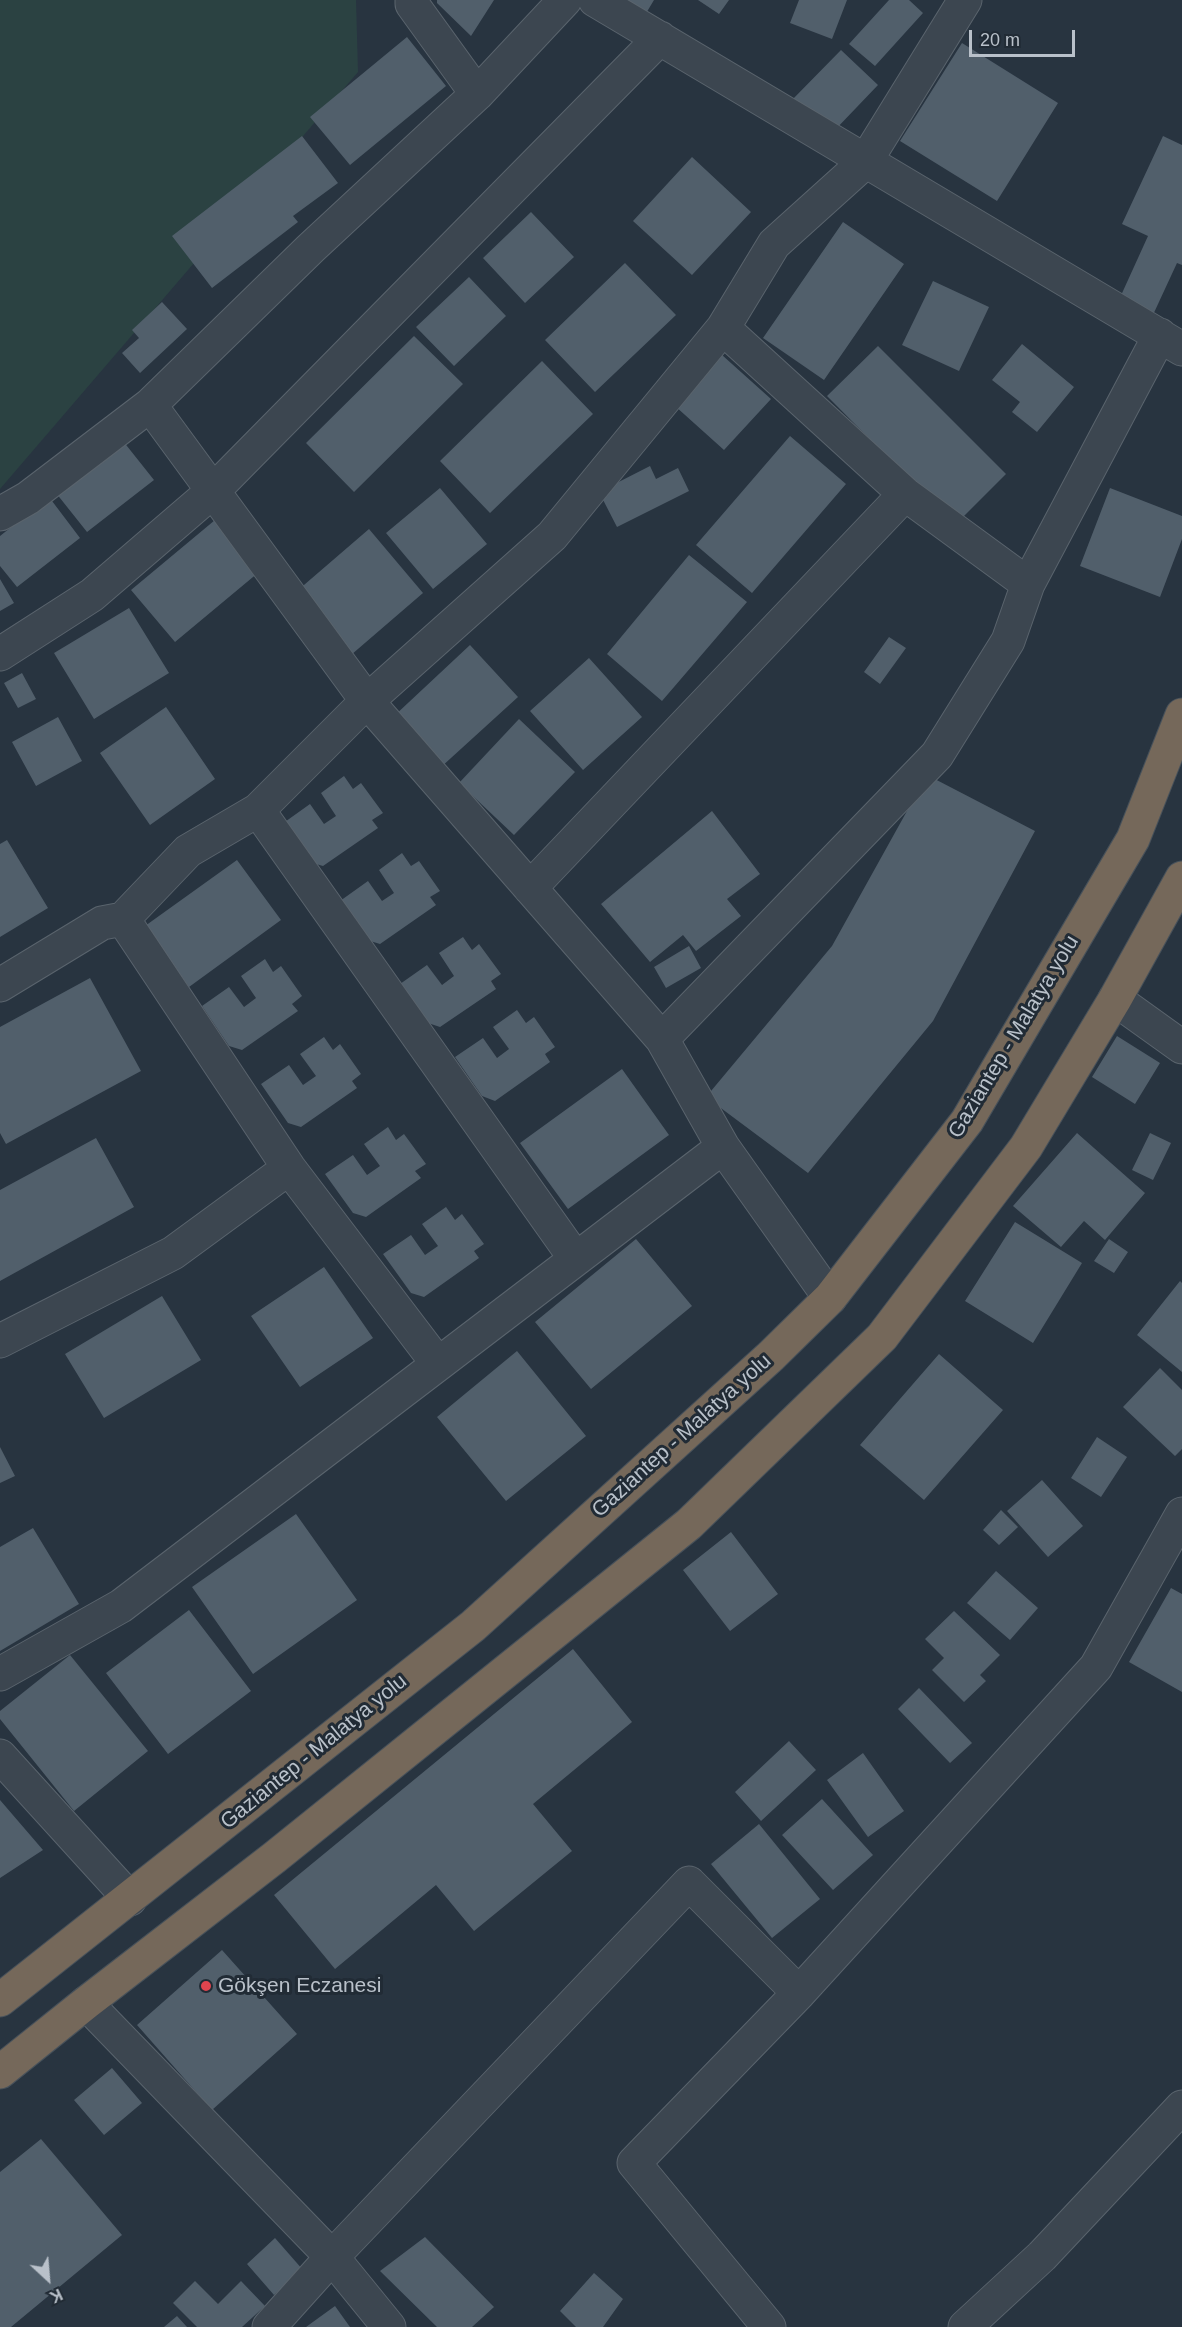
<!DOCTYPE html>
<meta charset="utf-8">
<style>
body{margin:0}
#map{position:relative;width:1182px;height:2327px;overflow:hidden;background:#283440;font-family:Arial,sans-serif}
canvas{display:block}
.north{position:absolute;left:18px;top:2249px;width:60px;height:60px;-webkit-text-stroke:4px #212b35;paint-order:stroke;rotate:154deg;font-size:16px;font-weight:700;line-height:24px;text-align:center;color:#b9c1ca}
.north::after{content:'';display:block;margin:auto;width:21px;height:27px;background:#b9c1ca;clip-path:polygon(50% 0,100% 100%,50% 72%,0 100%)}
.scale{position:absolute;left:969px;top:30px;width:106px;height:27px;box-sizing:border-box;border:3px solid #b9c1ca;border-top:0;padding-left:8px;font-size:18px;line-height:21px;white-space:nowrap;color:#b9c1ca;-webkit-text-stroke:4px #212b35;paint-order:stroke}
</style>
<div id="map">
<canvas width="1182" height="2327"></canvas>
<div class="north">K</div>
<div class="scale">20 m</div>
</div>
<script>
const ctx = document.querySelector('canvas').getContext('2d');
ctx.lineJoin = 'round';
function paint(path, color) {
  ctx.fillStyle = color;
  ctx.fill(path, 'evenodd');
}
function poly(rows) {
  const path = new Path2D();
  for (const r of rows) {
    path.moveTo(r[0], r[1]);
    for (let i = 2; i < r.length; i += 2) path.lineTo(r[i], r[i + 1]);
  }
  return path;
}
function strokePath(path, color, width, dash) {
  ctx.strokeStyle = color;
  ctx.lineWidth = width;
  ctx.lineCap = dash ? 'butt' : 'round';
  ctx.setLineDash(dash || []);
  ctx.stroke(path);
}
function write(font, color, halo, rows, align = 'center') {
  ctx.font = font + ' Arial,sans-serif';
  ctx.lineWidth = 6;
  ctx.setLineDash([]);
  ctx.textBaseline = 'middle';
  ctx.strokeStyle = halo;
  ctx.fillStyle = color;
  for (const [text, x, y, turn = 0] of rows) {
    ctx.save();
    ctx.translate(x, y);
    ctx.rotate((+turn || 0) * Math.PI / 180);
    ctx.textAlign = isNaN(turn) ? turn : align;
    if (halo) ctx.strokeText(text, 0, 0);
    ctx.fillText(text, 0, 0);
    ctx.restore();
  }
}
paint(poly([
 [0,0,356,0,358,72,0,489]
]), '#2b4242');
paint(poly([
 [437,0,494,0,471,36,437,3],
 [618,0,654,0,645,15],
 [698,0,729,0,719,14],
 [799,0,847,0,832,39,790,23],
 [889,0,909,0,923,13,875,66,849,44],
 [407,37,446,86,350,165,310,117],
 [962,43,1058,103,997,201,900,141],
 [841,50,878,85,834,131,791,101],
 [302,136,338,183,293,216,298,222,212,288,172,236],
 [1163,136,1182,145,1182,265,1177,263,1152,317,1118,302,1148,236,1122,224],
 [692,157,751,212,692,275,633,221],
 [531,212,574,257,525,303,483,258],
 [843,222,904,264,824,380,763,338],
 [625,263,676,315,595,392,545,340],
 [469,277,506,316,454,366,416,327],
 [933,281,989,307,959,371,902,345],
 [162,302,187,329,140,373,122,353,139,338,132,330],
 [414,336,463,384,354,492,306,443],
 [1022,344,1074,387,1037,432,1012,412,1020,402,992,380],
 [878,346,1006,474,955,525,827,396],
 [722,355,771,399,724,450,675,406],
 [542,361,593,414,490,513,440,461],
 [790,436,846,484,752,593,696,545],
 [123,441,154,480,87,532,56,493],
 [650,466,656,479,678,468,689,491,617,527,599,492],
 [440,488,487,544,433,589,386,533],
 [1110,488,1182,516,1182,539,1160,597,1080,566],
 [49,497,80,538,17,587,0,566,0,536],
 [215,520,259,572,175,642,131,590],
 [369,529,423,593,351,655,297,591],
 [689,555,747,602,662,701,607,654],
 [0,579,14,603,0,611],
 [129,608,169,673,94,719,54,653],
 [889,637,906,648,880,684,864,672],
 [470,645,518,697,440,768,393,717],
 [589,658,642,717,583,770,530,711],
 [22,673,36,699,18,708,4,683],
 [166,707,215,779,150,825,100,753],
 [58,717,82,761,36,786,12,742],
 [519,719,575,772,514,835,459,783],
 [927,775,1035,831,933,1021,808,1173,706,1097,832,946],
 [344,776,353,789,361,783,383,813,372,820,378,828,323,866,309,862,282,824,310,804,324,824,336,816,321,793],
 [712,811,760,874,727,899,741,916,696,951,683,935,650,962,601,904],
 [7,840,48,908,0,937,0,844],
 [402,853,411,866,419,861,440,891,430,897,436,905,380,944,367,940,340,901,368,881,382,901,394,893,379,870],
 [237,860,281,920,189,987,145,926],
 [463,937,472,950,479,944,501,974,491,981,496,989,440,1027,428,1023,400,984,427,965,442,985,454,976,439,953],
 [689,946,701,968,666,988,654,967],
 [265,959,273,972,281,966,302,996,292,1004,298,1011,242,1050,229,1046,202,1006,229,987,244,1007,256,998,241,976],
 [90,978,141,1071,6,1144,0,1133,0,1027],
 [517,1010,526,1023,534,1017,555,1047,545,1054,550,1062,495,1101,482,1096,455,1057,483,1038,497,1058,509,1049,493,1027],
 [1117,1036,1160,1063,1135,1104,1092,1077],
 [324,1037,333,1050,340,1044,361,1074,352,1081,357,1088,301,1127,288,1123,261,1084,289,1065,303,1085,316,1076,300,1054],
 [622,1069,669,1135,568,1209,520,1143],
 [388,1127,396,1140,404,1134,426,1164,415,1171,421,1178,366,1217,353,1213,325,1174,353,1155,367,1175,380,1166,364,1144],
 [1077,1133,1145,1193,1105,1240,1084,1221,1061,1247,1013,1206],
 [1150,1133,1171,1143,1153,1180,1132,1170],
 [96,1138,134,1207,0,1281,0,1190],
 [446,1207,455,1220,462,1214,484,1244,474,1251,479,1258,424,1297,411,1293,383,1254,411,1235,425,1255,438,1246,422,1224],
 [1015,1222,1082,1263,1033,1343,965,1301],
 [636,1239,692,1306,591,1389,535,1322],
 [1109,1239,1128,1252,1114,1273,1094,1261],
 [324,1267,373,1338,300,1387,251,1316],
 [1180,1281,1182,1283,1182,1372,1137,1335],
 [162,1296,201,1360,104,1418,65,1354],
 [517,1351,586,1436,506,1501,437,1417],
 [939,1354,1003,1410,924,1500,860,1445],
 [1160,1368,1182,1390,1182,1449,1175,1456,1123,1407],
 [1097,1437,1127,1457,1101,1497,1071,1478],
 [0,1447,15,1476,0,1483],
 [1042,1480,1083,1526,1048,1557,1007,1511],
 [1001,1510,1018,1527,999,1545,983,1530],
 [296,1514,357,1600,253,1674,192,1587],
 [33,1528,79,1604,0,1651,0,1547],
 [731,1532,778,1594,730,1631,683,1570],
 [996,1571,1038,1608,1010,1640,967,1603],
 [1171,1588,1182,1594,1182,1692,1129,1662],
 [189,1610,251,1691,168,1754,106,1673],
 [954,1611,1000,1655,980,1675,986,1681,964,1702,932,1670,944,1658,925,1639],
 [573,1649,632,1722,533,1804,572,1851,474,1931,436,1885,335,1969,274,1895],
 [70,1655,148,1751,74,1811,0,1719,0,1711],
 [919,1688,972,1743,950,1763,898,1709],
 [789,1741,816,1770,761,1821,735,1792],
 [863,1753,904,1811,868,1837,827,1780],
 [822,1799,873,1855,833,1890,782,1835],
 [0,1800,43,1850,0,1878],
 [759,1824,820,1899,772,1938,711,1864],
 [222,1950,297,2034,212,2110,137,2025],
 [112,2068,142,2103,104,2135,74,2100],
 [41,2139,122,2235,11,2327,0,2327,0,2172],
 [425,2237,494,2307,472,2327,437,2327,380,2271],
 [275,2238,303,2270,274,2295,247,2264],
 [594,2273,623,2299,603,2327,576,2327,560,2311],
 [195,2281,218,2304,241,2281,265,2306,242,2327,197,2327,173,2303],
 [335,2306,350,2327,306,2327],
 [177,2316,187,2327,164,2327]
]), '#515f6b');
const minor = poly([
 [412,0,412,4,477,94],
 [595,0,1182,349],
 [723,328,905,494,1028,584],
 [150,405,367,701,662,1039,723,1147,830,1298],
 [0,514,28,498,150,405,311,248,477,94,565,0],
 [0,654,92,595,213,491,660,38],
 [258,810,575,1258],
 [530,888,905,494],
 [123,919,289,1168,438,1364],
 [0,985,102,923,123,919,188,851,258,810,367,701,552,536,723,328,774,244,865,162,965,0],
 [1115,999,1182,1047],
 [662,1039,937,755,1008,641,1028,584,1160,335],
 [0,1341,173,1253,289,1168],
 [0,1674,121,1606,723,1147],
 [0,1756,130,1899],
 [86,2003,332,2257,389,2327],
 [269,2327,332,2257,689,1883,799,1993],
 [769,2327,634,2163,799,1993,1096,1667,1182,1514],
 [965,2327,1042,2256,1182,2107]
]);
const highway = poly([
 [0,2000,473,1626,771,1356,830,1298,967,1121,1133,839,1182,715],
 [0,2072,86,2003,275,1857,689,1524,882,1337,1026,1147,1115,999,1182,878]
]);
strokePath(minor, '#5a646d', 35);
strokePath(highway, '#47515a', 35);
strokePath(minor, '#3c4650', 33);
strokePath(highway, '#75685a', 33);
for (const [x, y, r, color] of [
 [206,1986,6,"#e0444e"]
]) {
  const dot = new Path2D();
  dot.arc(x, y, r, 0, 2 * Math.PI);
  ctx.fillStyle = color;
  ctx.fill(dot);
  strokePath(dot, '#212b35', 2);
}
write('21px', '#b9c1ca', '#212b35', [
 ["Gaziantep - Malatya yolu",1014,1037,-59],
 ["Gaziantep - Malatya yolu",682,1436,-42],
 ["Gaziantep - Malatya yolu",314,1752,-39]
]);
write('21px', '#b9c1ca', '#212b35', [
 ["Gökşen Eczanesi",218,1986]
], 'left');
</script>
